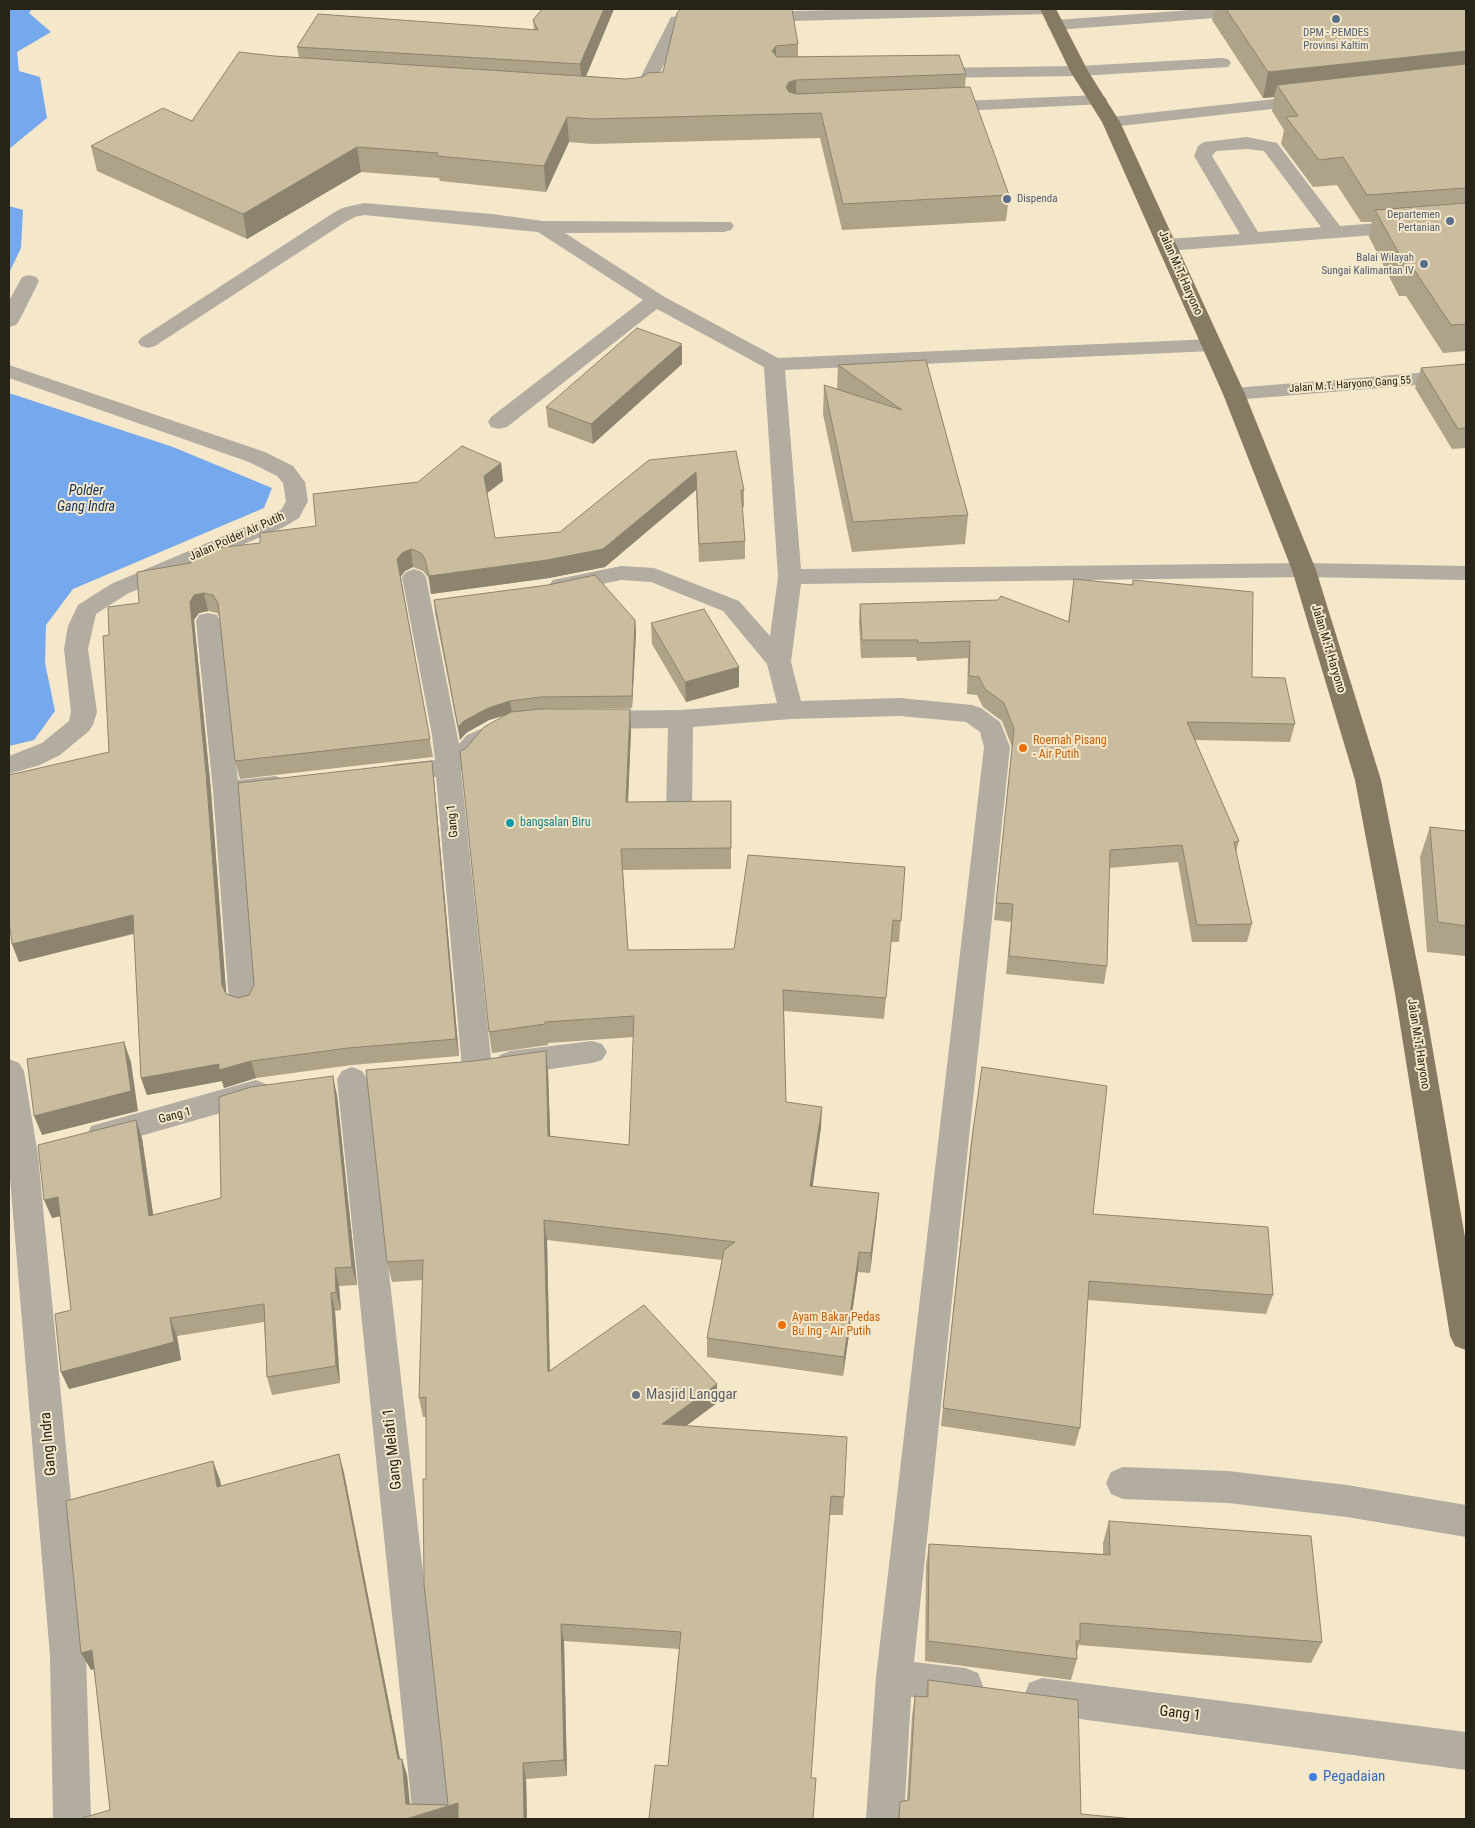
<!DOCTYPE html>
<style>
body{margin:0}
#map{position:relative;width:1475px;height:1828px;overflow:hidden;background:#f5e7c9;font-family:"Roboto Condensed",sans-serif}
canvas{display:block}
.frame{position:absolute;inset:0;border:10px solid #282317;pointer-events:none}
</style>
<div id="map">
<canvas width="1475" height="1828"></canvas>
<div class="frame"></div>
</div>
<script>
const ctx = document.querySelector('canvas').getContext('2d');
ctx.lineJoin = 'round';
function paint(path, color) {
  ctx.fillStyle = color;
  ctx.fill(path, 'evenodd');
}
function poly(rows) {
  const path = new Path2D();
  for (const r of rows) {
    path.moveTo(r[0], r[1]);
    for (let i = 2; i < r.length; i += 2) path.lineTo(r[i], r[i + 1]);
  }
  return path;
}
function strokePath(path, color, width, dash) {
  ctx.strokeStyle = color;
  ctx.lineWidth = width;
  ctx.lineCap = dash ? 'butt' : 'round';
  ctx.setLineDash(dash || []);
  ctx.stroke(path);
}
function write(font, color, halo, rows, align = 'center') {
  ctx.font = font + ' "Roboto Condensed",sans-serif';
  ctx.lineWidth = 4;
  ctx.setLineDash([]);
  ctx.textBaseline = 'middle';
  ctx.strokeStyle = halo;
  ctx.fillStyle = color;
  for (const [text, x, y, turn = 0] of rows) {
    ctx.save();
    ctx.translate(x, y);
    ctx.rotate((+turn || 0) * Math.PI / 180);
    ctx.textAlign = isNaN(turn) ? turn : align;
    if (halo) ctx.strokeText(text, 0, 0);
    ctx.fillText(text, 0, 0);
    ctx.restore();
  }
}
paint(poly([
 [9,9,32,9,29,13,51,32,17,52,19,71,40,77,47,118,9,149],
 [9,206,23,210,21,248,9,273],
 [9,393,173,447,272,488,264,508,73,589,46,625,45,663,55,711,34,740,9,746]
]), '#75a8ed');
paint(poly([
 [871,9,1056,9,1054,13,1048,14,757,22,751,21,748,17,751,13,757,12,871,9],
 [1204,9,1218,9,1224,13,1221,17,1215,18,1056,30,1050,29,1047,25,1050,21,1056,20,1204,9],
 [711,13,717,14,720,18,717,22,683,26,649,95,637,101,622,101,619,97,622,93,635,88,671,17,711,13],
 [1222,58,1228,59,1231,63,1228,67,1079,76,929,78,923,77,920,73,923,69,929,68,1079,66,1222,58],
 [1098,95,1104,96,1107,100,1104,104,940,112,934,111,931,107,934,103,940,102,1098,95],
 [1311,95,1317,96,1320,100,1317,104,1111,127,1105,126,1102,122,1105,118,1111,117,1311,95],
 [1247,137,1277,143,1340,226,1466,216,1466,228,1167,251,1160,249,1157,245,1160,241,1167,239,1240,234,1194,156,1198,146,1204,142,1247,137],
 [1247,149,1264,151,1321,227,1258,232,1212,156,1216,151,1247,149],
 [364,203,492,214,543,221,731,222,734,226,731,230,724,232,565,233,663,296,778,358,1213,339,1220,341,1223,345,1220,349,1213,351,785,370,801,569,1304,563,1466,566,1466,580,1304,577,801,584,791,662,801,701,900,698,972,705,981,708,1000,722,1010,747,914,1662,965,1668,978,1673,983,1686,978,1699,965,1704,911,1697,904,1819,866,1819,876,1677,984,747,980,732,966,722,900,716,791,719,693,727,692,813,688,820,679,822,670,820,666,813,668,728,593,729,584,726,580,720,584,714,593,711,681,710,777,703,767,664,723,611,651,582,621,580,561,593,553,590,549,585,553,580,621,566,654,568,739,601,770,636,778,577,764,367,657,309,507,427,499,429,491,427,488,422,491,417,643,300,538,232,364,215,355,217,344,223,155,346,148,348,141,346,138,342,141,338,330,215,342,208,364,203],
 [29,275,36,277,39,281,19,321,16,325,9,327,9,301,22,277,29,275],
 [9,365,265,452,293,466,305,482,308,501,299,518,284,527,127,594,96,614,88,649,97,712,93,725,89,731,60,755,40,765,9,774,9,756,42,743,69,721,71,712,64,649,68,626,78,605,111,584,268,517,282,509,286,501,283,483,277,476,249,462,9,378,9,365],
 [1466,369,1466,381,1234,400,1226,399,1223,394,1226,389,1234,388,1466,369],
 [414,569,422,572,426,577,459,744,467,735,488,726,497,729,501,735,497,741,485,747,466,769,461,771,492,1068,487,1076,477,1080,467,1076,462,1068,436,777,395,782,386,779,382,773,386,767,395,764,435,760,432,735,402,577,406,572,414,569],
 [208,613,217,615,220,621,238,780,275,776,284,779,288,785,284,791,275,794,240,798,257,1003,253,1011,243,1014,233,1011,229,1003,213,791,196,621,199,615,208,613],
 [592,1041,602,1044,607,1052,602,1060,592,1063,510,1075,500,1071,495,1063,500,1055,510,1051,592,1041],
 [9,1059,19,1063,24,1071,38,1155,86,1656,91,1819,53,1819,50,1656,9,1166,9,1059],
 [352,1067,362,1071,367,1079,451,1819,413,1819,337,1079,342,1071,352,1067],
 [256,1080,266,1084,271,1092,266,1100,102,1147,91,1144,87,1135,91,1126,102,1123,256,1080],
 [1123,1467,1228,1471,1347,1485,1466,1505,1466,1537,1347,1517,1228,1503,1123,1499,1111,1494,1106,1483,1111,1472,1123,1467],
 [1042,1678,1466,1732,1466,1770,1042,1714,1029,1709,1024,1696,1029,1683,1042,1678]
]), '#b3aca0');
paint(poly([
 [1040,9,1056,9,1088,71,1120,122,1245,394,1316,570,1381,780,1423,993,1466,1243,1466,1350,1455,1346,1450,1336,1395,993,1355,780,1292,570,1223,394,1102,122,1070,71,1040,9]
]), '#867a63');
paint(poly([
 [614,9,586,76,626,79,642,77,663,72,677,13,798,44,798,57,966,74,965,87,1009,195,1006,221,842,230,820,138,593,144,569,142,546,192,440,181,439,178,361,172,247,239,97,171,91,146,192,121,274,56,299,58,297,47,534,30,533,20],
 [1214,9,1466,9,1466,351,1443,353,1406,296,1399,296,1369,237,1372,222,1361,222,1337,185,1313,187,1281,144,1284,130,1272,111,1274,97,1263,98,1212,20],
 [682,344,682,364,593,444,548,427,546,407],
 [926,360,968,515,965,544,852,552,823,414,824,385,837,389,838,365],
 [1466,364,1466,448,1452,449,1415,388,1421,368],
 [649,460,744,490,744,507,742,508,745,541,745,559,699,562,696,490,605,567,549,578,431,594,428,577,423,571,413,567,405,571,401,577,433,757,240,779,235,761,219,616,217,613,208,611,199,613,194,620,211,791,226,994,238,998,249,995,432,761,434,779,459,1056,352,1065,256,1078,224,1088,222,1081,147,1095,141,1078,134,934,19,962,12,944,109,752,109,635,139,603,191,563,316,526,418,482,501,463,503,481,487,493,495,538,560,532],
 [1074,579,1132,585,1133,580,1252,677,1295,724,1290,742,1195,740,1239,841,1236,852,1252,924,1247,942,1192,942,1178,862,1109,868,1107,966,1104,984,1006,974,1011,922,994,920,1012,747,1002,721,983,707,977,695,967,694,968,658,917,661,916,657,861,658,859,622,860,604,1068,622],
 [434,600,635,620,636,633,632,708,542,709,631,730,628,802,731,801,731,869,623,870,628,950,734,949,905,867,899,942,891,942,884,1019,784,1011,786,1102,821,1127,812,1186,877,1214,870,1273,858,1272,843,1376,707,1357,707,1338,722,1260,547,1240,550,1371,717,1403,686,1426,844,1497,843,1515,830,1515,668,1766,679,1649,564,1641,567,1776,526,1779,527,1819,110,1810,94,1669,91,1670,220,1480,221,1486,339,1454,344,1473,400,1759,402,1759,407,1775,410,1804,448,1805,426,1479,426,1417,423,1417,419,1398,423,1280,392,1282,387,1262,548,1071,550,1137,629,1145,634,1037,548,1043,548,1045,492,1053,489,1032,465,749,507,715,489,720,466,733,460,740,435,613],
 [651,623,739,667,739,687,686,702,652,644],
 [1430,827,1466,831,1466,956,1427,952,1420,857],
 [982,1067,1093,1214,1273,1295,1266,1314,1088,1300,1080,1428,1075,1446,941,1426,970,1150],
 [337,1095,357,1285,339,1286,341,1310,335,1311,340,1383,272,1395,267,1377,264,1322,177,1336,181,1360,69,1389,61,1372,71,1310,60,1216,52,1218,142,1138,153,1215,221,1198],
 [1109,1521,1322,1642,1311,1663,1079,1645,1076,1655,1077,1659,1071,1680,925,1661,926,1565,929,1544,1103,1554,1103,1543],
 [928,1680,1081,1814,1134,1819,897,1819,900,1802,907,1800,912,1716,915,1696,925,1697]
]), '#aea289');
paint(poly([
 [604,9,614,9,582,86,580,64],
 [776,46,776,71,772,51],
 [1466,51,1466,77,1277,85,1274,97,1263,98,1268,72],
 [796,80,796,105,786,87,789,82],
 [567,117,569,142,546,192,544,166],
 [357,147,361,172,247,239,243,214],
 [682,344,682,364,593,444,591,424],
 [501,463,503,481,486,494,484,476],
 [696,472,696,490,605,567,549,578,431,594,429,576,547,560],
 [411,549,413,567,405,571,400,577,397,559,402,553],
 [204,593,208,611,199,613,194,620,211,791,227,1003,222,985,190,602,194,595],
 [635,620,636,633,632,708,632,696],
 [739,667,739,687,686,702,685,682],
 [510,701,512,713,489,720,466,733,460,740,458,727,464,721,488,708],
 [630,709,631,730,627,823,626,802],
 [432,761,434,779,459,1056,456,1039],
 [133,915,139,932,19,962,12,944],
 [124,1042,131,1062,138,1111,42,1135,34,1116],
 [546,1051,548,1071,551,1157,548,1136],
 [251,1061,256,1078,224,1088,222,1081,147,1095,141,1078,219,1064],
 [333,1076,337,1095,357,1285,352,1267],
 [822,1107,821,1127,810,1206,810,1186],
 [136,1120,142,1138,156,1234,149,1216],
 [879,1193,877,1214,870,1273,871,1253],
 [58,1197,66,1215,52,1218,44,1200],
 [544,1220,547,1240,550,1391,548,1372],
 [859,1252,858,1272,843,1376,844,1357],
 [335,1268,339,1286,341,1310,336,1292],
 [331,1293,335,1311,340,1383,336,1366],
 [170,1318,177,1336,181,1360,69,1389,61,1372],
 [717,1384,717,1403,663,1443,662,1424],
 [339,1454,344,1473,403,1775,402,1759,407,1775,411,1818,458,1803,460,1819,406,1819,406,1804,398,1759],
 [213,1461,220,1480,224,1506,217,1487],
 [561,1624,564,1641,567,1776,564,1760],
 [92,1650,101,1667,91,1670,81,1653],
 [523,1763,526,1779,527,1819,524,1819]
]), '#8d846f');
const building = poly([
 [542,9,604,9,580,64,297,47,318,14,538,30,533,20,542,9],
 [681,9,792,9,798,44,776,46,772,51,777,57,959,55,966,74,796,80,789,82,786,87,789,92,797,94,970,87,1009,195,843,204,821,113,592,119,567,117,544,166,437,156,438,153,357,147,243,214,91,146,163,108,192,121,239,52,274,56,626,79,642,77,648,73,663,72,677,13,681,9],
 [1226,9,1466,9,1466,51,1268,72,1226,9],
 [1466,64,1466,188,1367,195,1343,157,1319,160,1286,117,1298,116,1277,85,1466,64],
 [1466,203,1466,324,1451,325,1413,268,1407,268,1375,210,1466,203],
 [637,328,682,344,591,424,546,407,637,328],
 [926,360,968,515,853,522,824,385,902,410,838,365,926,360],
 [1466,364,1466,428,1458,429,1421,368,1466,364],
 [462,446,501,463,484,476,495,538,560,532,649,460,736,451,744,490,741,490,745,541,699,544,696,472,603,549,547,560,429,576,425,559,421,553,411,549,402,553,397,559,430,739,235,761,218,603,213,595,204,593,194,595,190,602,206,773,222,985,226,994,238,998,249,995,254,985,238,783,432,761,456,1039,348,1048,251,1061,219,1070,219,1064,141,1078,133,915,12,944,9,921,9,775,109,752,103,636,109,635,108,607,139,603,137,572,191,563,191,551,260,543,260,533,316,526,313,494,418,482,462,446],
 [595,575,635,620,632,696,541,697,510,701,488,708,464,721,458,727,434,600,548,585,595,575],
 [1074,579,1133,585,1133,580,1253,592,1252,677,1285,678,1295,724,1187,722,1239,841,1234,842,1252,924,1197,925,1182,845,1110,850,1107,966,1009,956,1013,904,996,903,1014,729,1004,703,985,689,979,677,969,676,970,641,918,643,918,640,862,640,860,604,998,600,1001,596,1069,622,1074,579],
 [704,609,739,667,685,682,651,623,704,609],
 [540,709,630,709,626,802,731,801,731,848,621,849,628,950,734,949,748,855,905,867,901,921,893,920,886,998,783,990,786,1102,822,1107,810,1186,879,1193,871,1253,859,1252,844,1357,707,1338,724,1250,735,1242,544,1220,548,1372,644,1305,717,1384,662,1424,847,1437,844,1497,831,1496,811,1778,816,1778,813,1819,649,1819,655,1765,668,1766,681,1632,561,1624,564,1760,523,1763,524,1819,458,1819,458,1803,406,1819,82,1819,82,1818,110,1810,92,1650,81,1653,66,1501,213,1461,217,1487,339,1454,398,1759,402,1759,406,1804,448,1805,424,1584,423,1479,426,1479,426,1397,419,1398,423,1260,387,1262,366,1070,474,1061,546,1051,548,1136,629,1145,634,1016,545,1022,545,1024,489,1032,460,751,465,749,484,727,511,712,540,709],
 [1430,827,1466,831,1466,926,1438,922,1430,827],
 [124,1042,131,1091,34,1116,27,1059,124,1042],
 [982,1067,1107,1086,1093,1214,1268,1227,1273,1295,1089,1281,1080,1428,943,1408,973,1130,982,1067],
 [333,1076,352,1267,335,1268,336,1292,331,1293,336,1366,267,1377,264,1304,170,1318,174,1342,61,1372,55,1314,71,1310,58,1197,44,1200,38,1145,136,1120,149,1216,221,1198,219,1097,251,1087,333,1076],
 [1109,1521,1311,1536,1322,1642,1080,1623,1080,1641,1076,1641,1077,1659,928,1641,929,1544,1110,1555,1109,1521],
 [928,1680,1078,1700,1081,1814,1134,1819,899,1819,900,1802,909,1800,915,1696,928,1697,928,1680]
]);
paint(building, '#cabc9f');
strokePath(building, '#8d846f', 1);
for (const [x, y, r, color] of [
 [1336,19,5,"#5c6f8a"],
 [1007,199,5,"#5c6f8a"],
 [1450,221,5,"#5c6f8a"],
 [1424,264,5,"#5c6f8a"],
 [1023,748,5,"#e8710a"],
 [510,823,5,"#0f9aa8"],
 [782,1325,5,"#e8710a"],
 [636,1395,5,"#6b7280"],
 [1313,1777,5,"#3f7fe0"]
]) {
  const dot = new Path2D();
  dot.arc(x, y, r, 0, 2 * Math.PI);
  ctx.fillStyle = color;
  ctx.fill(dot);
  strokePath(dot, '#f5e7c9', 2);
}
write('11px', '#4e5e75', '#f5e7c9', [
 ["DPM - PEMDES",1336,33,"center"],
 ["Provinsi Kaltim",1336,46,"center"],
 ["Dispenda",1017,199,"left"],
 ["Departemen",1440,215],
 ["Pertanian",1440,228],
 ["Balai Wilayah",1414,258],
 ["Sungai Kalimantan IV",1414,271]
], 'right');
write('11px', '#282317', '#f5e7c9', [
 ["Jalan M.T. Haryono Gang 55",1350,385,-4]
]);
write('12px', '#282317', '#f5e7c9', [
 ["Jalan M.T. Haryono",1180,273,66],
 ["Jalan Polder Air Putih",237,537,-24],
 ["Jalan M.T. Haryono",1328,649,73],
 ["Gang 1",453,821,-95],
 ["Jalan M.T. Haryono",1418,1044,81],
 ["Gang 1",175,1116,-15]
]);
write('12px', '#c56008', '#f5e7c9', [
 ["Roemah Pisang",1033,741],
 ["- Air Putih",1033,755],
 ["Ayam Bakar Pedas",792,1318],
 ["Bu Ing - Air Putih",792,1332]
], 'left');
write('12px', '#0d838f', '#f5e7c9', [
 ["bangsalan Biru",520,823]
], 'left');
write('italic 14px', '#10325d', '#f5e7c9', [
 ["Polder",86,491],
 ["Gang Indra",86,507]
]);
write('15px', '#5b616d', '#f5e7c9', [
 ["Masjid Langgar",646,1395]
], 'left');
write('15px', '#282317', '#f5e7c9', [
 ["Gang Indra",49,1444,-95],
 ["Gang Melati 1",393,1449,-96],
 ["Gang 1",1180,1714,7]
]);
write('15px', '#366cbe', '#f5e7c9', [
 ["Pegadaian",1323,1777]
], 'left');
</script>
